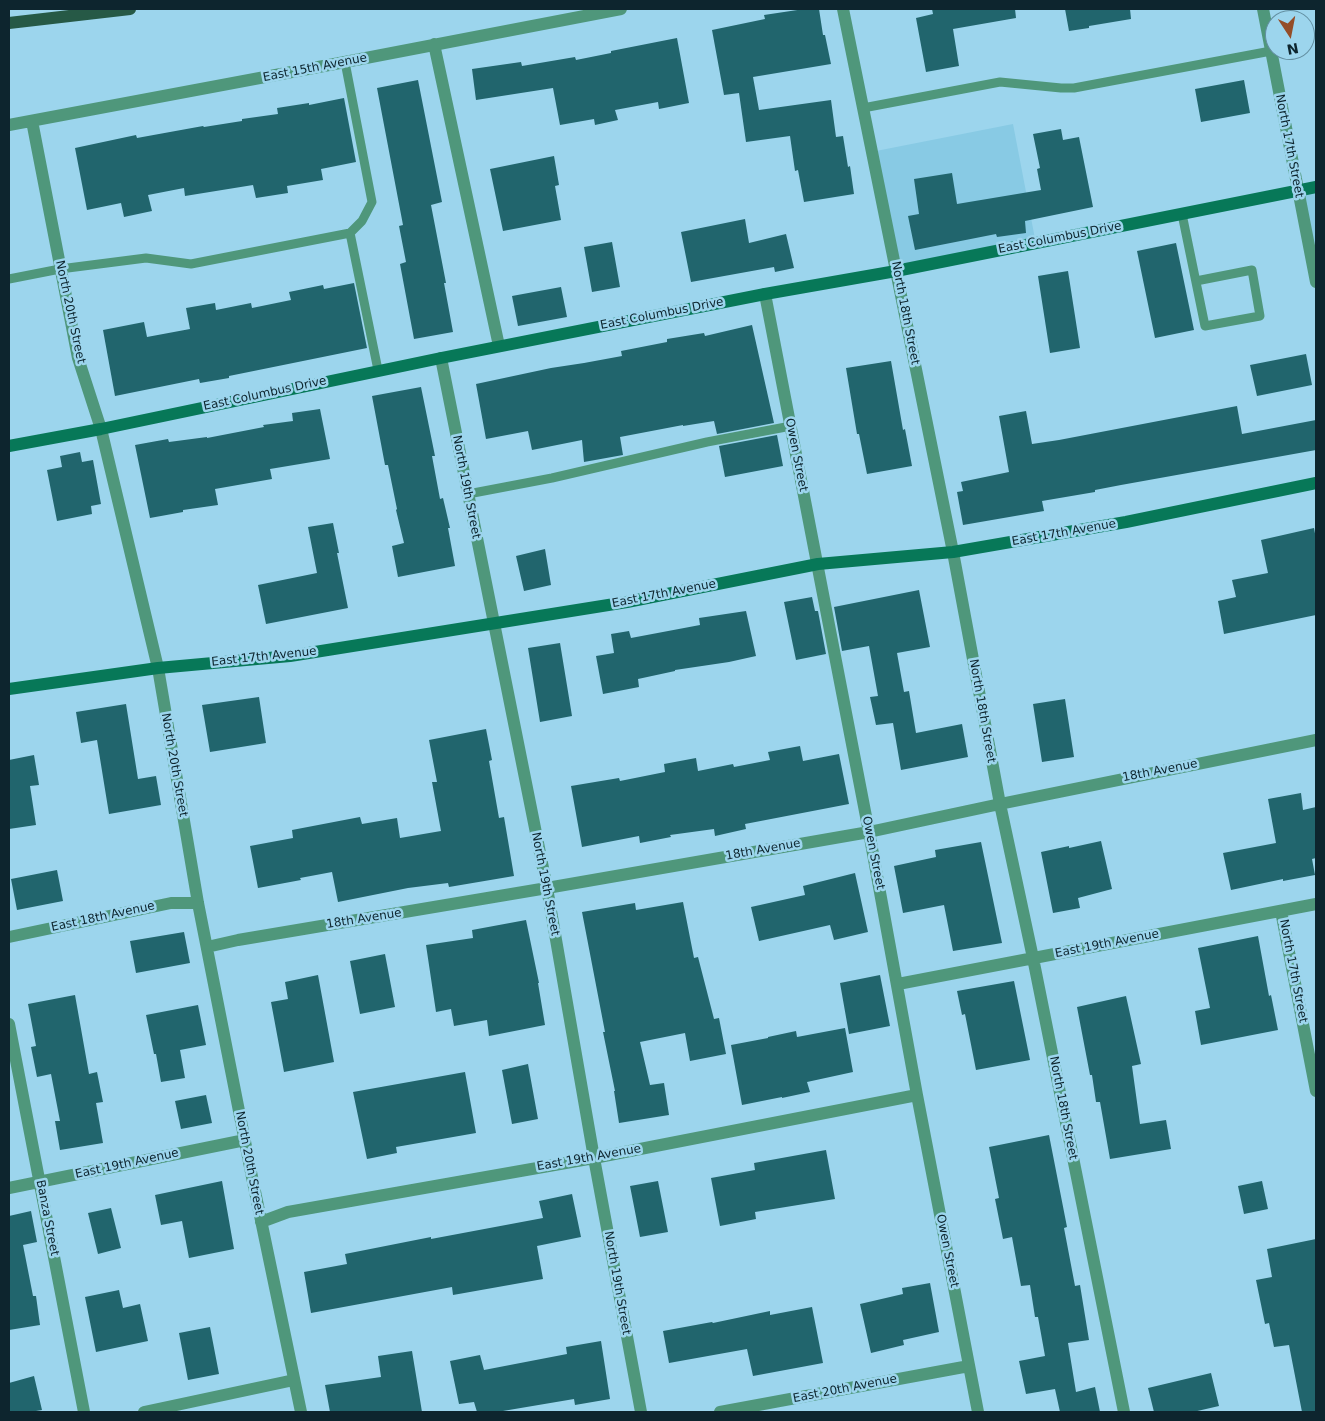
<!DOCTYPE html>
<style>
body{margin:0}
#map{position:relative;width:1325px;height:1421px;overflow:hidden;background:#9cd5ed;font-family:"DejaVu Sans",sans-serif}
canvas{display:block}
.frame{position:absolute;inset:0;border:10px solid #0d252e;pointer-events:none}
.north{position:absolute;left:1265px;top:10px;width:50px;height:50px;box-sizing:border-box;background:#9cd5ed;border:1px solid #638fa1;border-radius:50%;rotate:169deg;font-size:14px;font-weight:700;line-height:20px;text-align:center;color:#0d252e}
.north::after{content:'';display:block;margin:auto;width:18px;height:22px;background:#944d28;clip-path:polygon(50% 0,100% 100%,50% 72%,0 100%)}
</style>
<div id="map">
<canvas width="1325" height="1421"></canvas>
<div class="frame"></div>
<div class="north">N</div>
</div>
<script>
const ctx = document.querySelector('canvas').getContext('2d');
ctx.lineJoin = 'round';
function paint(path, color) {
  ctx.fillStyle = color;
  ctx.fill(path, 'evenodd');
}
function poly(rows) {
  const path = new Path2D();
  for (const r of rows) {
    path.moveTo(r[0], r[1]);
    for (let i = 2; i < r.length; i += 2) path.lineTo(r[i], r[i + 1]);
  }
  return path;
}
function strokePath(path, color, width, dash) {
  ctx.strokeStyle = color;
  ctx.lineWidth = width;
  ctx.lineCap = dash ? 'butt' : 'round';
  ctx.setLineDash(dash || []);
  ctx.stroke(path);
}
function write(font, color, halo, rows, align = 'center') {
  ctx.font = font + ' "DejaVu Sans",sans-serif';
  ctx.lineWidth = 5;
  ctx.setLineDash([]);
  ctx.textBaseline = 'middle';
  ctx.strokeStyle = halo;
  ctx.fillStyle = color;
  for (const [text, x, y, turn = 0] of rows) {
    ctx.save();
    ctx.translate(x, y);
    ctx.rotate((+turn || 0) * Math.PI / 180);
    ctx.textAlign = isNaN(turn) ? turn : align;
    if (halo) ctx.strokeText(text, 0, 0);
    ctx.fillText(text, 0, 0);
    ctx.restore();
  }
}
paint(poly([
 [1013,124,1036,244,899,268,876,151],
 [1316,192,1316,255,1304,195]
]), '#88cae4');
paint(poly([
 [804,9,819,9,823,35,825,35,831,64,753,77,759,110,831,100,836,137,843,136,848,167,850,166,854,194,804,202,798,170,795,171,790,136,746,142,739,93,724,95,712,30,765,19,764,15],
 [932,9,1015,9,1016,18,953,29,959,66,926,72,916,18,933,14],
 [1065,9,1130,9,1131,19,1089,26,1089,28,1069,31],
 [677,38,689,103,659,109,658,102,615,110,618,120,595,125,594,119,560,125,553,88,476,100,472,69,521,62,522,66,575,57,576,60,611,53,611,51],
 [418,80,442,202,431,205,446,283,444,283,453,332,414,339,400,264,406,262,399,226,403,225,377,88],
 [1244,80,1250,113,1201,122,1195,89],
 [344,98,356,162,321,169,323,180,287,186,288,193,256,198,253,185,185,196,184,188,148,195,152,211,124,217,121,203,87,210,75,148,136,135,137,138,203,126,204,127,242,121,242,119,278,114,277,108,309,103,309,105],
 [1061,129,1063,140,1079,137,1093,207,1025,221,1026,233,997,237,996,234,915,250,908,216,919,214,914,179,952,173,957,204,1041,190,1037,169,1040,168,1033,134],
 [554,156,559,185,555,186,561,220,503,231,490,169],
 [745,219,749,243,786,234,794,268,775,272,774,267,691,282,681,232],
 [612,242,620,287,592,292,584,247],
 [1176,243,1194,330,1155,338,1137,251],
 [1068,271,1080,348,1050,353,1038,276],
 [354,283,367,348,229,376,229,378,200,383,199,379,115,396,103,330,144,322,147,337,190,329,186,308,215,303,216,310,251,303,252,308,291,300,289,292,323,285,324,289],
 [561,287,567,317,518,326,512,296],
 [752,325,774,423,717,434,714,421,683,426,683,425,620,437,623,455,584,462,582,440,532,450,528,431,486,439,476,384,551,368,584,363,622,356,621,351,667,342,667,339,704,333,705,336],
 [1306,354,1312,385,1257,396,1250,365],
 [891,361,903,430,905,429,912,466,867,474,859,434,857,434,846,368],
 [421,387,435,456,432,456,440,499,443,498,450,528,448,528,455,566,398,577,392,546,404,543,396,510,397,509,388,465,385,465,372,396],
 [1237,406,1242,434,1316,420,1316,450,1121,485,1095,490,1095,492,1042,501,1044,511,963,525,957,492,963,491,961,482,1009,472,999,416,1026,411,1032,444,1059,440],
 [320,409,330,459,270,469,272,479,215,489,218,505,183,510,183,512,150,518,135,445,168,439,169,442,207,437,207,438,264,427,263,425,293,421,292,413],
 [777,435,783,466,725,477,719,446],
 [80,452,82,462,93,460,101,504,91,506,92,514,57,521,47,470,62,467,60,456],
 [333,523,339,553,337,553,348,608,266,624,258,585,317,573,308,527],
 [1314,528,1316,539,1316,615,1224,634,1218,601,1236,597,1232,580,1268,573,1261,540],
 [545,549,551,585,524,591,516,556],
 [919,590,930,647,897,653,904,692,909,691,916,733,962,724,968,757,901,770,893,723,876,725,870,697,878,696,869,646,842,651,834,607],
 [812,597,815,611,818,611,826,654,796,660,784,602],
 [746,611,756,656,729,662,675,670,675,671,638,679,639,687,603,694,596,656,614,653,611,634,629,631,631,638,700,625,699,618],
 [560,643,572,716,540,722,528,648],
 [259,697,266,743,210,752,202,705],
 [1065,699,1074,757,1042,762,1033,704],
 [126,704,138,779,156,776,161,805,109,814,97,740,81,743,76,712],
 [486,729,492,760,489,761,499,818,504,817,514,876,449,887,448,883,408,888,338,902,332,872,300,878,301,880,258,888,250,846,293,838,292,830,360,817,362,824,397,818,400,838,441,831,432,782,437,782,429,740],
 [800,746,803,761,839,754,849,804,745,824,746,829,715,836,714,829,670,835,671,837,640,843,639,836,582,847,571,786,619,778,620,781,665,772,664,764,696,758,698,771,733,764,734,767,770,760,768,752],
 [34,755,39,785,30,786,36,825,9,829,9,760],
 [1301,793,1303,810,1316,807,1316,858,1312,859,1315,875,1283,881,1283,879,1231,890,1223,853,1276,843,1268,799],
 [1101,841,1112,889,1078,898,1080,908,1053,913,1041,852,1069,846,1069,848],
 [981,842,1002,943,953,951,944,905,903,913,894,866,936,857,935,850],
 [57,870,63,901,17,910,11,879],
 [855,873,868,932,834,940,830,925,759,941,751,907,805,895,803,886],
 [683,902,694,958,698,957,714,1019,719,1018,726,1054,690,1061,685,1033,640,1042,650,1085,664,1083,669,1115,619,1123,614,1091,615,1091,603,1032,605,1032,582,912,635,903,636,910],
 [526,920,539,983,538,983,545,1025,489,1036,487,1020,454,1026,451,1009,436,1012,426,945,473,938,472,930],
 [184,932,190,963,136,973,130,941],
 [1258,936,1269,996,1271,995,1278,1030,1201,1045,1195,1011,1210,1008,1198,948],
 [385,954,395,1007,360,1014,350,961],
 [318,975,334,1062,284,1072,271,1002,288,999,285,982],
 [880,975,890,1026,849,1034,840,983],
 [1014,981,1030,1060,976,1070,965,1014,962,1015,957,991],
 [75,995,89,1074,97,1072,103,1102,96,1103,103,1143,60,1150,55,1121,60,1121,51,1074,37,1077,31,1047,36,1046,28,1004],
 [1126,996,1141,1064,1132,1066,1140,1124,1166,1120,1171,1149,1110,1159,1100,1102,1096,1102,1092,1075,1090,1075,1077,1007],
 [198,1005,206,1045,180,1050,185,1078,161,1082,156,1054,154,1054,146,1015],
 [845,1028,853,1072,807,1082,810,1092,782,1098,782,1097,742,1105,731,1045,768,1038,768,1037,796,1031,797,1037],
 [528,1064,538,1119,512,1124,502,1070],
 [465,1072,476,1133,396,1147,397,1153,367,1159,353,1092],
 [206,1095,212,1123,181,1129,175,1101],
 [1049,1135,1067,1227,1064,1228,1075,1286,1080,1285,1089,1340,1068,1343,1076,1392,1095,1387,1100,1412,1060,1412,1055,1389,1026,1394,1019,1361,1045,1356,1038,1317,1035,1317,1030,1285,1021,1286,1012,1237,1003,1239,995,1199,999,1198,989,1147],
 [826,1150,835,1199,755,1212,756,1219,720,1226,711,1178,755,1170,754,1163],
 [222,1181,234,1249,189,1258,182,1221,161,1225,155,1195],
 [658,1181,668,1232,640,1237,630,1186],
 [1262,1181,1268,1209,1244,1214,1238,1186],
 [572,1194,581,1237,537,1246,543,1279,453,1295,452,1287,311,1313,304,1272,347,1264,345,1254,431,1237,431,1239,543,1218,539,1201],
 [111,1208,121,1248,98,1254,88,1213],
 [31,1211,37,1242,23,1245,33,1296,36,1296,40,1325,9,1330,9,1216],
 [1316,1239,1316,1412,1302,1412,1289,1345,1274,1347,1269,1323,1265,1324,1256,1280,1272,1277,1267,1249],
 [930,1283,939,1332,903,1340,904,1345,871,1353,860,1304,903,1294,902,1288],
 [119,1290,123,1308,140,1304,148,1341,96,1352,85,1297],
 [812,1307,823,1363,753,1376,747,1349,669,1363,663,1331,712,1322,713,1323,770,1311,770,1315],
 [210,1327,219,1374,188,1380,179,1333],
 [601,1341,610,1399,575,1405,574,1399,497,1412,477,1412,474,1402,459,1404,450,1361,480,1355,484,1370,567,1354,566,1347],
 [412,1351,422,1412,330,1412,325,1385,381,1377,378,1356],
 [1211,1373,1219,1406,1193,1412,1154,1412,1148,1388],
 [34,1376,42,1410,30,1412,9,1412,9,1383]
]), '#21656d');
strokePath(poly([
 [863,108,1000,82,1061,88,1074,88,1271,51],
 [1182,214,1205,326,1260,316,1252,270,1196,281],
 [350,233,378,370],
 [9,279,60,269,146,258,191,264,350,233,362,221,372,202,345,62],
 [468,494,552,478,707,442,791,426]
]), '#4f977b', 9);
strokePath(poly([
 [843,9,953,552,1000,804,1033,958,1124,1412],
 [1263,9,1316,282],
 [434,44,499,346],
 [32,121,78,358,101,429,158,668,198,903,252,1177,301,1412],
 [9,125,345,62,621,9],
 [765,294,869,832,917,1095,978,1412],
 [441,358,547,888,594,1158,641,1412],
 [1281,911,1316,1091],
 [9,937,171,903,198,903],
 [207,947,238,940,547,888,869,832,1000,804,1316,740],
 [898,984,1316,904],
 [9,1024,84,1412],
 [9,1188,245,1140],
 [261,1222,288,1212,594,1158,917,1095],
 [144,1412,294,1380],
 [720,1412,969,1366]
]), '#4f977b', 12);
strokePath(poly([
 [9,446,101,429,441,358,765,294,896,271,1316,187],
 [9,689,158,668,290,656,627,602,818,564,953,552,1126,522,1316,483]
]), '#077858', 12);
strokePath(poly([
 [9,23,130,9]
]), '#265946', 12);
write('12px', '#0d252e', '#9cd5ed', [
 ["East 15th Avenue",315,68,-11],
 ["North 17th Street",1289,146,79],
 ["East Columbus Drive",1060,238,-11],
 ["North 20th Street",70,312,78],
 ["North 18th Street",905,313,79],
 ["East Columbus Drive",662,314,-11],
 ["East Columbus Drive",265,394,-12],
 ["Owen Street",796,455,79],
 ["North 19th Street",466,487,79],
 ["East 17th Avenue",1064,533,-10],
 ["East 17th Avenue",664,594,-11],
 ["East 17th Avenue",264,657,-6],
 ["North 18th Street",982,711,80],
 ["North 20th Street",174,765,80],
 ["18th Avenue",1160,771,-11],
 ["18th Avenue",763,850,-10],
 ["Owen Street",873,853,79],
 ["North 19th Street",545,884,79],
 ["East 18th Avenue",103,917,-12],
 ["18th Avenue",364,919,-9],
 ["East 19th Avenue",1107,944,-11],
 ["North 17th Street",1293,971,79],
 ["North 18th Street",1063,1108,79],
 ["East 19th Avenue",589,1158,-10],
 ["North 20th Street",249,1163,79],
 ["East 19th Avenue",127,1164,-12],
 ["Banza Street",47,1218,79],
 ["Owen Street",947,1251,79],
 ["North 19th Street",617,1283,80],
 ["East 20th Avenue",845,1389,-11]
]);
</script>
